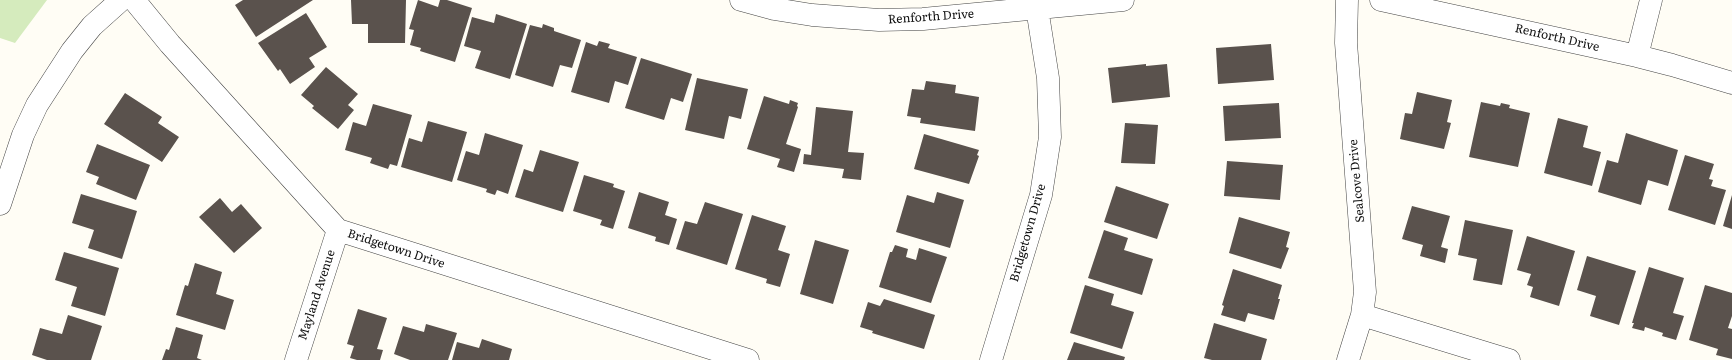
<!DOCTYPE html>
<style>
body{margin:0}
canvas{display:block;background:#fffdf5}
</style>
<canvas width="1732" height="360"></canvas>
<script>
const ctx = document.querySelector('canvas').getContext('2d');
ctx.lineJoin = 'round';
function paint(path, color) {
  ctx.fillStyle = color;
  ctx.fill(path, 'evenodd');
}
function poly(rows) {
  const path = new Path2D();
  for (const r of rows) {
    path.moveTo(r[0], r[1]);
    for (let i = 2; i < r.length; i += 2) path.lineTo(r[i], r[i + 1]);
  }
  return path;
}
function strokePath(path, color, width, dash) {
  ctx.strokeStyle = color;
  ctx.lineWidth = width;
  ctx.lineCap = dash ? 'butt' : 'round';
  ctx.setLineDash(dash || []);
  ctx.stroke(path);
}
function write(font, color, halo, rows, align = 'center') {
  ctx.font = font + ' Literata,serif';
  ctx.lineWidth = 4;
  ctx.setLineDash([]);
  ctx.textBaseline = 'middle';
  ctx.strokeStyle = halo;
  ctx.fillStyle = color;
  for (const [text, x, y, turn = 0] of rows) {
    ctx.save();
    ctx.translate(x, y);
    ctx.rotate((+turn || 0) * Math.PI / 180);
    ctx.textAlign = isNaN(turn) ? turn : align;
    if (halo) ctx.strokeText(text, 0, 0);
    ctx.fillText(text, 0, 0);
    ctx.restore();
  }
}
paint(poly([
 [0,0,47,0,15,43,0,38]
]), '#d5ebbd');
paint(poly([
 [243,0,313,0,256,37,235,5],
 [351,0,406,0,405,43,368,43,368,24,352,24],
 [418,0,438,7,440,0,447,0,472,8,455,62,420,51,421,48,410,45,414,30,409,29],
 [306,13,327,47,309,58,315,67,290,84,280,69,278,71,258,43],
 [496,14,527,24,510,79,475,68,481,51,464,46,472,17,494,23],
 [543,24,554,28,554,31,581,40,572,68,560,65,553,87,515,75,530,25,542,28],
 [599,41,610,44,608,48,637,57,628,85,615,81,609,103,571,92,586,42,597,46],
 [1271,44,1274,80,1218,84,1216,48],
 [641,58,692,74,683,102,671,98,664,120,625,108],
 [1146,64,1146,66,1167,64,1170,97,1112,103,1108,68],
 [326,67,358,94,348,105,354,110,338,129,312,108,314,106,301,95],
 [697,78,748,89,741,119,729,116,724,139,685,130],
 [926,81,956,85,955,93,979,97,975,131,920,123,921,118,907,116,912,89,924,90],
 [1417,92,1452,100,1447,122,1451,123,1444,149,1400,139,1405,113,1412,114],
 [125,93,162,117,158,123,179,137,162,162,104,124],
 [764,96,789,104,790,100,798,103,797,106,798,107,786,144,801,149,794,172,777,167,780,159,747,149],
 [1481,102,1500,106,1501,103,1510,105,1509,108,1530,113,1518,167,1469,157],
 [1279,103,1281,138,1225,141,1223,106],
 [373,104,412,115,397,166,390,164,388,169,370,163,372,158,345,150,353,122,366,126],
 [816,107,853,111,848,152,864,153,861,180,842,178,844,169,803,164,804,154,811,155],
 [1558,118,1588,126,1583,147,1601,152,1592,186,1544,173],
 [428,121,467,132,452,182,401,167,409,138,422,142],
 [1125,123,1158,125,1155,164,1121,163],
 [485,133,523,145,508,194,497,190,495,195,486,192,487,189,457,180,466,151,479,155],
 [1626,133,1678,150,1668,186,1648,180,1641,205,1598,192,1607,160,1618,163],
 [924,134,979,150,977,155,979,156,969,184,914,169],
 [97,144,150,165,136,200,96,184,99,177,86,172],
 [540,150,579,162,563,212,515,197,524,169,533,172],
 [1685,155,1714,164,1709,179,1713,180,1711,186,1726,190,1715,225,1668,210],
 [1227,161,1283,165,1280,200,1224,196],
 [584,175,614,184,613,187,625,191,613,229,600,225,602,220,573,211],
 [1116,186,1169,204,1157,239,1104,222],
 [639,192,669,202,665,215,677,219,669,245,655,241,656,237,628,228],
 [937,192,964,200,950,248,896,232,907,195,934,203],
 [81,194,137,211,122,259,88,248,94,230,72,223],
 [1732,195,1732,229,1723,226],
 [220,198,232,212,241,204,262,228,234,253,199,217],
 [705,202,743,214,727,265,676,249,685,221,697,224],
 [1412,206,1450,216,1441,247,1448,249,1445,263,1420,256,1423,245,1402,239],
 [752,215,786,226,778,250,790,254,780,287,766,283,767,279,735,269],
 [1239,217,1290,232,1286,247,1289,248,1281,269,1229,253],
 [1465,220,1513,230,1502,285,1473,280,1477,259,1458,255],
 [1104,230,1128,238,1124,250,1153,259,1142,295,1088,278],
 [1527,236,1575,251,1559,306,1530,297,1533,287,1527,285,1531,274,1517,270],
 [815,240,849,250,833,304,800,294],
 [895,245,908,249,906,257,916,260,919,248,947,257,931,303,879,287,890,252,892,252],
 [64,252,119,268,105,316,71,306,77,287,55,280],
 [1587,256,1636,271,1619,325,1590,316,1596,296,1577,290],
 [195,263,222,272,216,294,234,300,225,330,176,315,185,285,188,286],
 [1649,267,1684,278,1673,313,1684,316,1676,340,1662,336,1663,333,1645,327,1644,331,1632,328,1634,323,1632,323],
 [1233,269,1282,285,1278,299,1280,299,1274,320,1248,313,1245,322,1221,315,1224,306,1222,305],
 [1085,285,1114,294,1111,305,1134,312,1122,349,1070,333],
 [1705,285,1732,293,1732,316,1728,328,1732,329,1732,359,1716,355,1718,349,1689,340],
 [884,299,935,315,924,349,872,333,873,331,860,327,868,302,880,306],
 [358,309,387,318,377,349,383,350,380,360,357,360,350,358,354,346,347,344],
 [68,315,102,326,91,360,47,360,32,355,40,328,62,334],
 [1214,323,1267,339,1261,360,1212,360,1204,358],
 [426,324,457,333,448,360,410,360,394,354,403,326,424,332],
 [176,327,203,335,197,358,202,360,162,360,166,349,169,350],
 [482,339,512,349,509,360,452,360,457,342,479,348],
 [1074,342,1125,357,1124,360,1067,360]
]), '#5a524d');
const minor = poly([
 [134,0,170,44,338,230,748,360],
 [741,0,774,9,812,15,879,20,923,19,1123,0],
 [1347,0,1346,43,1365,292,1362,315,1348,360],
 [1381,0,1637,56,1672,65,1732,83],
 [1637,56,1651,0],
 [0,204,23,135,37,105,72,51,92,26,121,0],
 [1362,315,1509,360],
 [296,360,338,230],
 [991,360,1041,195,1050,137,1048,78,1037,8]
]);
strokePath(minor, '#444', 23);
strokePath(minor, '#fff', 22);
write('12px', '#111', '#fff', [
 ["Renforth Drive",931,17,-4],
 ["Renforth Drive",1557,38,13],
 ["Sealcove Drive",1357,181,-95],
 ["Bridgetown Drive",1028,233,-74],
 ["Bridgetown Drive",396,249,18],
 ["Mayland Avenue",317,295,-72]
]);
</script>
